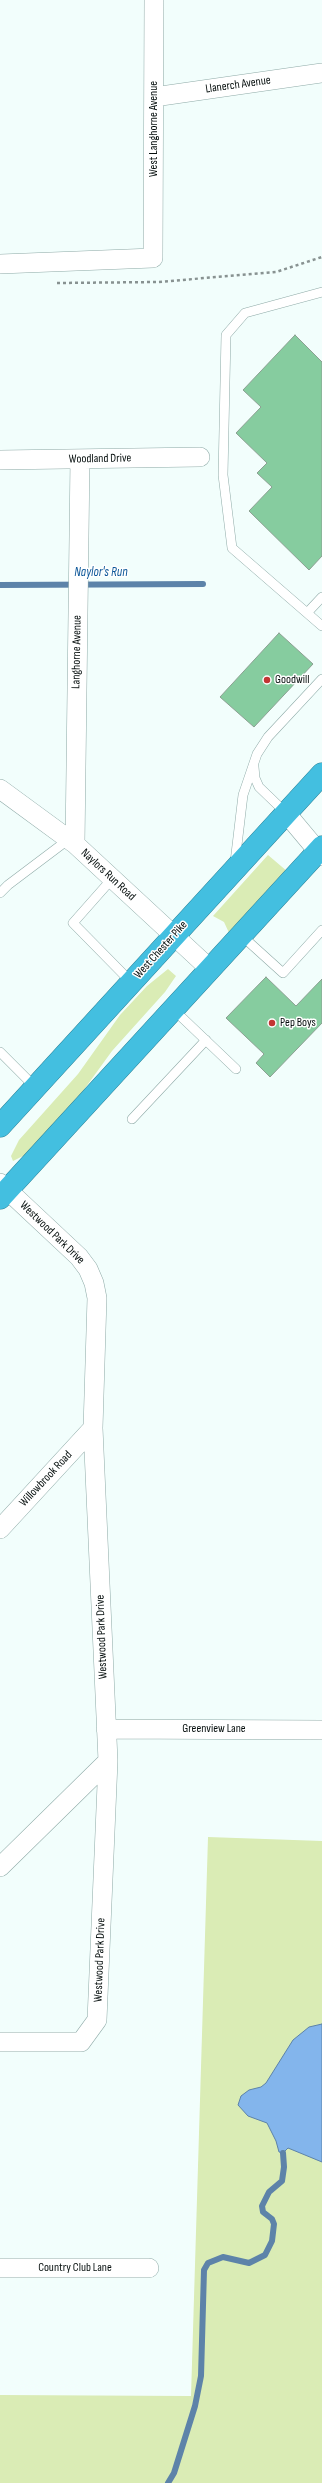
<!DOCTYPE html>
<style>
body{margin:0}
canvas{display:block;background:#f2fefc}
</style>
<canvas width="322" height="2483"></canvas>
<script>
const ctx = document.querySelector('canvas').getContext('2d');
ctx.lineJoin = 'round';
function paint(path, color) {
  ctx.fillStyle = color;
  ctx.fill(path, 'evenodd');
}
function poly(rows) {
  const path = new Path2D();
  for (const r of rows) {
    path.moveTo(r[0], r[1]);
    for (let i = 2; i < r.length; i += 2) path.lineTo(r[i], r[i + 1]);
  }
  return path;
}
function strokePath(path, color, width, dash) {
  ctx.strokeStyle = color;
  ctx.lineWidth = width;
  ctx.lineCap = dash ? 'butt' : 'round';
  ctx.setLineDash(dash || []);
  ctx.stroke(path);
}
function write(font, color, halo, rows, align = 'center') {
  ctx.font = font + ' "Sofia Sans Condensed",sans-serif';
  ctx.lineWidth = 3;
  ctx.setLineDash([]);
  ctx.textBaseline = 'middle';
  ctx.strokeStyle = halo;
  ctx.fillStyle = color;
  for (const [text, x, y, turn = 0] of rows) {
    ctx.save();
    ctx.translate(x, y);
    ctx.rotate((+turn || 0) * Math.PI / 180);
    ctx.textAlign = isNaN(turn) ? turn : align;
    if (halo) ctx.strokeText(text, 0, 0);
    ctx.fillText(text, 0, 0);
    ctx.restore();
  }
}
paint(poly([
 [268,855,288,872,230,935,224,922,213,916],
 [168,969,176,976,165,992,112,1051,67,1113,25,1155,13,1161,11,1156,19,1140,78,1074,120,1015,147,986],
 [208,1837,322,1841,322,2483,0,2483,0,2395,191,2396]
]), '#daecb5');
const water = poly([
 [322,2024,322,2162,288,2148,283,2153,279,2152,276,2141,267,2123,248,2116,238,2105,241,2096,249,2090,261,2087,266,2083,293,2040,309,2027,322,2024]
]);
paint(water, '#83b5ec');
strokePath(water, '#5d83a9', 1);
strokePath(poly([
 [0,585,203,584],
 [168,2483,174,2473,195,2406,201,2376,204,2270,208,2263,223,2257,249,2263,265,2255,272,2241,274,2224,272,2219,263,2212,262,2206,269,2192,282,2181,284,2167,283,2153]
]), '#5d83a9', 6);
const building = poly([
 [295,335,322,362,322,556,309,570,249,511,272,487,257,473,267,463,236,433,261,407,243,390,295,335],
 [279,633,313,664,254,727,220,697,279,633],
 [266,977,296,1006,322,979,322,1023,270,1077,256,1063,264,1054,226,1018,266,977]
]);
paint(building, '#86cc9f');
strokePath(building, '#8ca092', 1);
const lane = poly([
 [322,597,307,613,322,626],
 [307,613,232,548,223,475,226,335,245,313,322,292],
 [254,767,255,778,259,787,286,813],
 [235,862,243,795,257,754,268,737,322,679],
 [111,880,73,923,132,983],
 [0,893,8,885,69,839],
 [241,935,283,973,322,930],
 [173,1009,236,1069],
 [0,1052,35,1087],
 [132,1119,206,1040]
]);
const street = poly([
 [154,97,322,73],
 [0,264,153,258,154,0],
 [0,460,200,457],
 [0,789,75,844,210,969],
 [286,813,322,856],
 [75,844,80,459],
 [0,1183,79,1257,88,1269,94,1283,97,1298,93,1428,108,1761,97,2020,81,2042,0,2042],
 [0,1529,93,1428],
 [106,1729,322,1730],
 [0,1867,108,1761],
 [0,2268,149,2268]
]);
const highway = poly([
 [0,1126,322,774],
 [0,1198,322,847]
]);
strokePath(lane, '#8eaaa7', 10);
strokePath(street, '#8eaaa7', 20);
strokePath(highway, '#2d8196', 23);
strokePath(poly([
 [57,283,158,282,276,272,322,257]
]), '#889291', 2.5, [3, 3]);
strokePath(lane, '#fff', 9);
strokePath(street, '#fff', 19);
strokePath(highway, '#43bfe0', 22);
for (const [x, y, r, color] of [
 [267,680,4,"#c33533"],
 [272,1023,4,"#c33533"]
]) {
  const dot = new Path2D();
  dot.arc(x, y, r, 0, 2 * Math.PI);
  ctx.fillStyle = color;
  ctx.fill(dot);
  strokePath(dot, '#fff', 1.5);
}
write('12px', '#050e0d', '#fff', [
 ["Llanerch Avenue",238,85,-8],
 ["West Langhorne Avenue",154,129,-90],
 ["Woodland Drive",100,459,-1],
 ["Langhorne Avenue",77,652,-89],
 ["Naylors Run Road",108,875,43],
 ["West Chester Pike",161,950,-48],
 ["Westwood Park Drive",52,1233,44],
 ["Willowbrook Road",46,1479,-47],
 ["Westwood Park Drive",102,1637,-92],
 ["Greenview Lane",214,1729],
 ["Westwood Park Drive",100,1960,-88],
 ["Country Club Lane",75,2268]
]);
write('12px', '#050e0d', '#fff', [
 ["Goodwill",275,680],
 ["Pep Boys",280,1023]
], 'left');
write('italic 13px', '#0c5698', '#fff', [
 ["Naylor's Run",101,573]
]);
</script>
